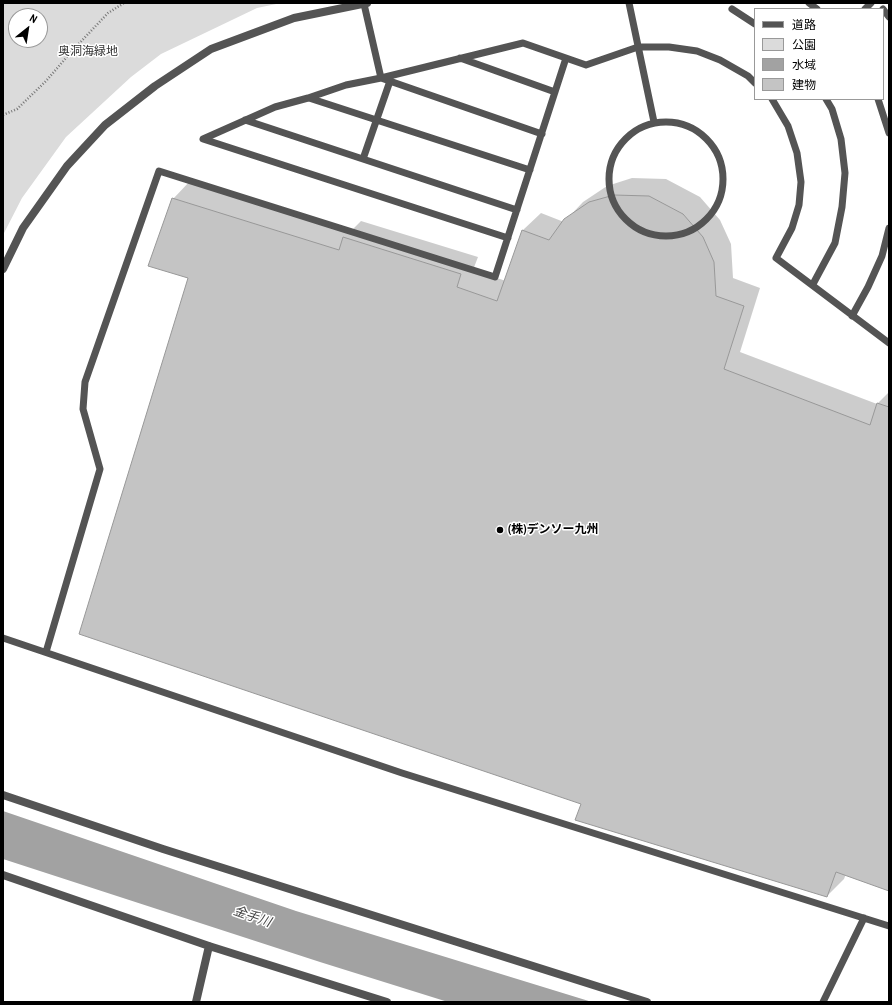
<!DOCTYPE html>
<meta charset="utf-8">
<style>
body{margin:0}
#map{position:relative;width:892px;height:1005px;overflow:hidden;background:#fff;font-family:"Archivo Narrow","Noto Sans JP",sans-serif}
canvas{display:block}
.frame{position:absolute;inset:0;border:4px solid #000;pointer-events:none}
.legend{position:absolute;left:754px;top:8px;width:130px;height:92px;box-sizing:border-box;background:#fff;border:1px solid #999;margin:0;padding:5px 7px;list-style:none;font-size:12px;color:#000}
.legend li{display:flex;align-items:center;gap:8px;height:20px}
.legend b{width:20px;border:1px solid #999}
.north{position:absolute;left:8px;top:8px;width:40px;height:40px;box-sizing:border-box;background:#fff;border:1px solid #999;border-radius:50%;rotate:30deg;font-size:11px;font-weight:700;line-height:16px;text-align:center;color:#000}
.north::after{content:'';display:block;margin:auto;width:14px;height:18px;background:#000;clip-path:polygon(50% 0,100% 100%,50% 72%,0 100%)}
</style>
<div id="map">
<canvas width="892" height="1005"></canvas>
<div class="frame"></div>
<ul class="legend">
<li><b style="height:5px;background:#545454"></b>道路</li>
<li><b style="height:11px;background:#dbdbdb"></b>公園</li>
<li><b style="height:11px;background:#a2a2a2"></b>水域</li>
<li><b style="height:11px;background:#c4c4c4"></b>建物</li>
</ul>
<div class="north">N</div>
</div>
<script>
const ctx = document.querySelector('canvas').getContext('2d');
ctx.lineJoin = 'round';
function paint(path, color) {
  ctx.fillStyle = color;
  ctx.fill(path, 'evenodd');
}
function poly(rows) {
  const path = new Path2D();
  for (const r of rows) {
    if (r.length === 3) {
      path.moveTo(r[0] + r[2], r[1]);
      path.arc(r[0], r[1], r[2], 0, 2 * Math.PI);
      continue;
    }
    path.moveTo(r[0], r[1]);
    for (let i = 2; i < r.length; i += 2) path.lineTo(r[i], r[i + 1]);
  }
  return path;
}
function strokePath(path, color, width, dash) {
  ctx.strokeStyle = color;
  ctx.lineWidth = width;
  ctx.lineCap = dash ? 'butt' : 'round';
  ctx.setLineDash(dash || []);
  ctx.stroke(path);
}
function write(font, color, halo, rows, align = 'center') {
  ctx.font = font + ' "Archivo Narrow","Noto Sans JP",sans-serif';
  ctx.lineWidth = 3;
  ctx.setLineDash([]);
  ctx.textBaseline = 'middle';
  ctx.strokeStyle = halo;
  ctx.fillStyle = color;
  for (const [text, x, y, turn = 0] of rows) {
    ctx.save();
    ctx.translate(x, y);
    ctx.rotate((+turn || 0) * Math.PI / 180);
    ctx.textAlign = isNaN(turn) ? turn : align;
    if (halo) ctx.strokeText(text, 0, 0);
    ctx.fillText(text, 0, 0);
    ctx.restore();
  }
}
paint(poly([
 [3,3,281,3,257,8,161,54,131,77,66,137,22,198,3,235],
 [16,16,40,16,40,40,16,40]
]), '#dbdbdb');
paint(poly([
 [3,811,296,911,592,1002,448,1002,320,962,3,859]
]), '#a2a2a2');
paint(poly([
 [632,178,666,179,700,197,720,220,731,244,733,278,760,288,740,352,877,404,889,392,889,890,846,874,844,879,827,896,582,804,190,277,173,199,190,181,351,231,361,221,478,257,473,270,506,281,523,230,541,213,564,222,583,202,607,186]
]), '#0003');
const building = poly([
 [614,195,649,196,683,214,703,237,714,262,716,296,744,306,724,369,870,425,877,403,889,407,889,891,836,872,827,897,575,820,581,804,79,634,188,278,148,266,172,198,339,250,343,237,461,274,457,287,497,301,522,230,549,240,564,219,589,202,614,195]
]);
paint(building, '#c4c4c4');
strokePath(building, '#989898', 1);
strokePath(poly([
 [3,115,17,109,46,81,72,51,108,13,124,3]
]), '#767676', 2.5, [1, 2]);
strokePath(poly([
 [629,3,654,122],
 [809,3,817,9],
 [364,4,381,78,523,43,586,65,638,47,669,47,697,51,720,60,748,76,755,83],
 [732,9,755,24],
 [865,9,871,3],
 [883,9,889,17],
 [460,58,555,92],
 [309,98,530,170],
 [772,99,788,126,797,153,801,182,799,205,792,228,776,258,889,343],
 [878,99,889,133],
 [245,120,517,210],
 [666,179,57],
 [363,159,390,81],
 [508,238,203,139,275,107,308,98,346,85,381,78,542,134],
 [813,284,835,243,842,207,845,173,841,139,832,109,826,99],
 [852,316,868,287,882,256,889,228],
 [3,638,402,773,889,926],
 [46,652,100,469,83,409,85,382,159,171,495,277,566,58],
 [823,1002,864,918]
]), '#545454', 7);
strokePath(poly([
 [3,795,163,849,647,1002],
 [3,875,209,946,387,1002],
 [196,1002,209,946]
]), '#545454', 8);
strokePath(poly([
 [3,269,23,228,67,166,105,125,155,86,211,49,294,18,367,3]
]), '#545454', 8);
for (const [x, y, r, color] of [
 [500,530,4,"#000"]
]) {
  const dot = new Path2D();
  dot.arc(x, y, r, 0, 2 * Math.PI);
  ctx.fillStyle = color;
  ctx.fill(dot);
  strokePath(dot, '#fff', 1.5);
}
write('12px', '#323232', '#fff', [
 ["奥洞海緑地",88,52]
]);
write('bold 12px', '#000', '#fff', [
 ["(株)デンソー九州",508,530]
], 'left');
write('italic 13px', '#434343', '#fff', [
 ["金手川",252,917,19]
]);
</script>
